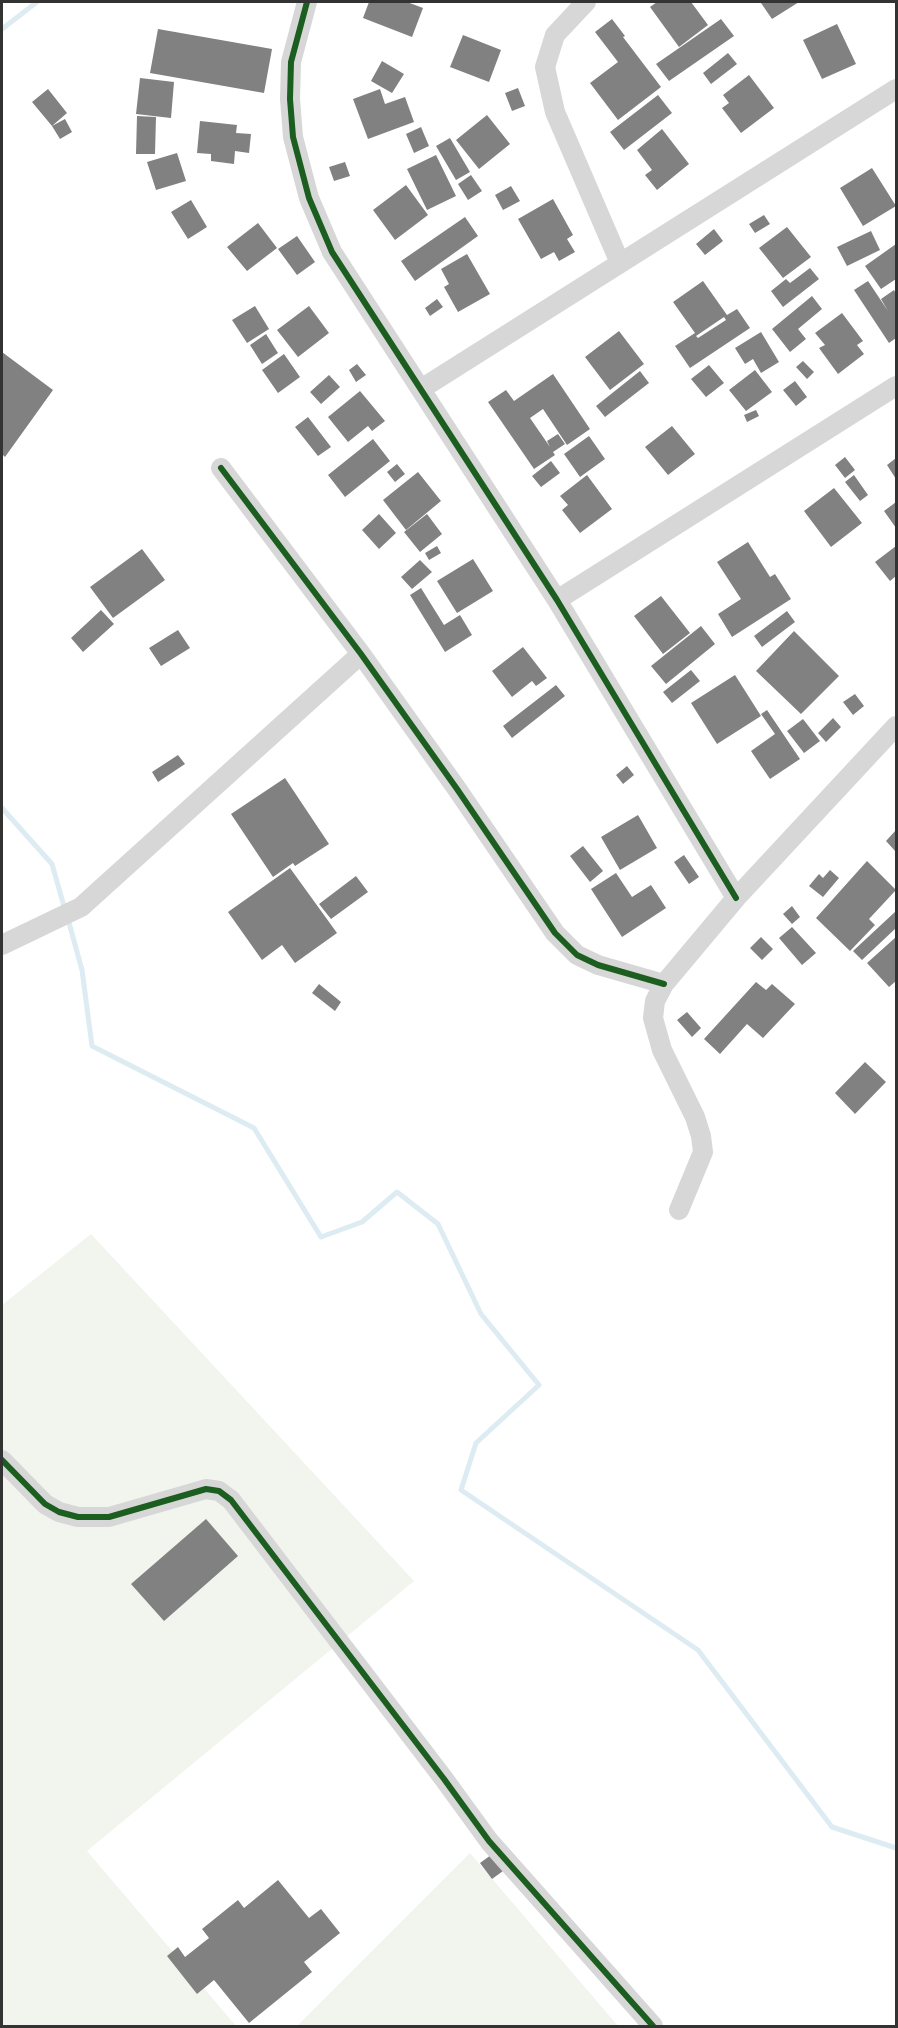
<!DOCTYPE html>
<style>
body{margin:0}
#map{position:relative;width:898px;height:2028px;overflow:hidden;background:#fff;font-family:Signika,sans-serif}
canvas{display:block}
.frame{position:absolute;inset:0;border:3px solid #333;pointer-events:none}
</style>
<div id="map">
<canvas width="898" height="2028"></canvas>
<div class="frame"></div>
</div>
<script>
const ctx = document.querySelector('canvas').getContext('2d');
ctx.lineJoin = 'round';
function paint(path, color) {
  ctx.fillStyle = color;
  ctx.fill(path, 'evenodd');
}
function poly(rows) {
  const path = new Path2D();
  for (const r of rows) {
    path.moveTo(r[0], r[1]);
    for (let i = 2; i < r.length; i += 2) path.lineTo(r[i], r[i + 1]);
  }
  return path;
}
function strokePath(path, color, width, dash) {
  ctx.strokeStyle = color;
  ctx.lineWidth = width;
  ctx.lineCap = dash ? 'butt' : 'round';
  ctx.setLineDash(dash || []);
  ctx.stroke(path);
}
paint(poly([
 [91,1234,414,1581,87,1851,236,2026,2,2026,2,1305],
 [470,1853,618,2026,297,2026]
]), '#f1f5ed');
strokePath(poly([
 [2,29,37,2],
 [2,808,52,864,65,910],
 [68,919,82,970,92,1046,254,1128,321,1237,362,1222,397,1192,438,1224,481,1314,539,1385,476,1443,461,1490,698,1650,832,1827,896,1848]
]), '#ddebf3', 5);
paint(poly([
 [369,2,407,2,423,8,412,37,363,18],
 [657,2,691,2,708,25,679,47,650,7],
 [763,2,799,2,772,19,761,3],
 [612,19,625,36,623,37,661,87,618,120,590,83,618,62,595,32],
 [721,19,734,36,669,81,656,64],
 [837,24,856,64,822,79,803,40],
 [158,29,272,49,264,93,150,73],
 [463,35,501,50,489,82,450,67],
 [728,53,737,64,711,84,703,73],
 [382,61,404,74,392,93,371,81],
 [749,75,774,108,741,133,722,108,729,103,723,95],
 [140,78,174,82,171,118,136,114],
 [518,88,525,106,512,111,505,93],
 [48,89,67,113,52,126,32,102],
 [380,89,385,104,405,97,414,122,368,139,353,99],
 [658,95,672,113,624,150,610,132],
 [487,115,510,144,479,169,456,140],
 [137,116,156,117,155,154,136,154],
 [65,119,72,132,60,139,52,126],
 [200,121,237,125,236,133,251,134,249,153,235,151,234,164,211,161,211,154,197,153],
 [421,127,429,146,414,153,406,134],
 [662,129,689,164,657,190,645,175,652,170,637,150],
 [450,138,470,172,456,180,436,146],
 [177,153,186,181,156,190,147,162],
 [436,155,456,196,427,210,407,169],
 [345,162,350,176,334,181,329,167],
 [872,168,896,206,863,226,840,188],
 [471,175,482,191,468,200,458,184],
 [406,185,428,215,395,240,373,210],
 [511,186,520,201,503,210,495,195],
 [553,199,573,235,567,239,575,252,559,261,554,252,541,259,518,219],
 [191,200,207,227,188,239,171,212],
 [764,215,770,224,755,233,749,224],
 [465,217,478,236,415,281,401,261],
 [258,223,277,248,247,271,227,247],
 [787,227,811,257,783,278,759,248],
 [714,229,723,241,705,255,696,244],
 [871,231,880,250,847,266,837,247],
 [297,236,315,262,297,275,278,249],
 [896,244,896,279,881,289,865,266],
 [467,254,490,294,458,312,444,287,449,284,441,269],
 [810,268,819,279,783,307,771,291,786,279,790,283],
 [703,281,727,315,737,309,750,328,690,368,675,346,695,333,673,302],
 [724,317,726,320,698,338,696,336],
 [868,281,888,311,881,299,894,290,896,294,896,338,889,343,854,290],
 [812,296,822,309,798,329,806,339,790,352,772,329],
 [437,299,443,307,430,316,425,308],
 [255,306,269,329,247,343,232,320],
 [309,306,329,333,298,357,277,330],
 [842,313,863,341,857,345,864,354,838,374,819,348,825,345,815,333],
 [619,331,644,364,610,390,585,357],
 [761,332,779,362,761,373,753,359,745,364,735,348],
 [266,334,278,353,262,364,250,345],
 [2,352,53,390,5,457,2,454],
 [284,354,300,377,278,393,262,370],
 [803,361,814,372,807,379,796,367],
 [357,364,366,375,356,382,349,370],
 [709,365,724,383,706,397,691,379],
 [755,370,772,392,746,411,729,390],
 [640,371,649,383,605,417,596,406],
 [553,374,590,429,567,445,543,409,530,418,550,447,547,441,558,434,565,444,553,452,555,455,534,469,488,402,506,390,514,401],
 [329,375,340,387,321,404,310,392],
 [795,381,807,397,796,406,783,390],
 [360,391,385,421,372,431,368,426,348,442,328,417],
 [756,410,759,416,747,422,744,415],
 [308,417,331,447,318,456,295,427],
 [672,426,695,454,668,475,645,447],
 [589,436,605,459,580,477,564,454],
 [373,439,390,461,345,497,328,475],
 [845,457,855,470,845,478,835,465],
 [896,458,896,479,887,465],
 [551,461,560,473,541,487,532,476],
 [397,464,405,474,395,482,387,472],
 [418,472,441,501,406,530,383,500],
 [587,475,612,509,580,533,562,510,568,505,560,496],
 [854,475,868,495,860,501,845,482],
 [834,488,862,523,831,547,804,511],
 [896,502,896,528,884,511],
 [379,514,396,533,379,549,362,530],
 [427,514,442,534,420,552,404,532],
 [748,542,770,577,775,574,791,599,732,637,718,614,741,599,717,562],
 [437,546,441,553,429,560,425,553],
 [896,546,896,576,890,581,875,562],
 [142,549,165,580,113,618,90,587],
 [473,559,493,591,457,613,437,581],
 [420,560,432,572,412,589,401,577],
 [421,588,444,625,460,615,472,635,445,652,410,595],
 [661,596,690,633,663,654,634,616],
 [101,610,114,624,83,652,71,638],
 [787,611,795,622,762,647,754,636],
 [701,626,715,644,666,684,651,666],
 [178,630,190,648,161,666,149,648],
 [794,631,839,676,801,714,756,671],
 [523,647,547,678,536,686,532,681,512,697,492,671],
 [691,670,700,681,672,703,663,692],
 [735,675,761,716,717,744,691,703],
 [556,685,565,696,512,738,503,726],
 [855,694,864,706,853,715,843,702],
 [767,710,800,759,770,779,751,751,775,734,761,714],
 [833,718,841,727,826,742,818,733],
 [803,719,820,741,804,753,787,731],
 [178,755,185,764,158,782,152,772],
 [627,766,634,775,623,784,616,775],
 [285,778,329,844,295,866,293,863,273,877,231,814],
 [638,815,657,848,620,870,601,837],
 [896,830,896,852,886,841],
 [583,846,603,871,590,882,570,856],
 [684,855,699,877,689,884,674,862],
 [867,861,896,890,869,919,875,925,850,951,816,918],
 [290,868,337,933,295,963,282,945,262,960,228,912],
 [830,870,839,878,823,897,809,886,819,874,823,878],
 [616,873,632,897,651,885,666,908,622,937,591,889],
 [356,876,368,892,331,919,319,904],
 [792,906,800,917,792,924,783,914],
 [896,911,896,928,862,960,853,951],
 [792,927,816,953,802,965,779,938],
 [761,937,773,949,762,960,750,948],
 [896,937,896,981,889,987,867,963],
 [756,982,766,990,772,984,795,1004,763,1038,747,1024,720,1054,704,1039],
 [319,984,341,1002,335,1011,312,993],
 [687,1012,701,1028,692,1037,677,1020],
 [865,1062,886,1082,855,1114,835,1093],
 [206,1519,238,1556,164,1621,131,1584],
 [491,1855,503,1871,492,1879,480,1863],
 [278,1880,309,1918,321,1909,340,1933,304,1962,312,1972,249,2023,214,1980,197,1994,167,1956,178,1947,185,1957,209,1938,202,1929,238,1900,244,1908]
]), '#818181');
strokePath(poly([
 [307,2,291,62,290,99,293,137,309,198,332,252,557,600,736,898],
 [586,2,555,35,545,67,555,112,620,263],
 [421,389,896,89],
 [221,468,361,654,457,789,555,933,577,955,598,965,664,984],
 [557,600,896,386],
 [2,945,81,907,361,654],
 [679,1210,703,1152,701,1136,695,1117,662,1050,653,1018,655,1001,664,984,736,898,896,726],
 [2,1460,45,1504,59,1512,78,1517,109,1517,206,1489,219,1491,231,1500,444,1779,489,1841,653,2026]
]), '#d7d7d7', 20);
strokePath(poly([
 [307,2,291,62,290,99,293,137,309,198,332,252,557,600,736,898],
 [221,468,361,654,457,789,555,933,577,955,598,965,664,984],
 [2,1460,45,1504,59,1512,78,1517,109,1517,206,1489,219,1491,231,1500,444,1779,489,1841,653,2026]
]), '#1b5e20', 6);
</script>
